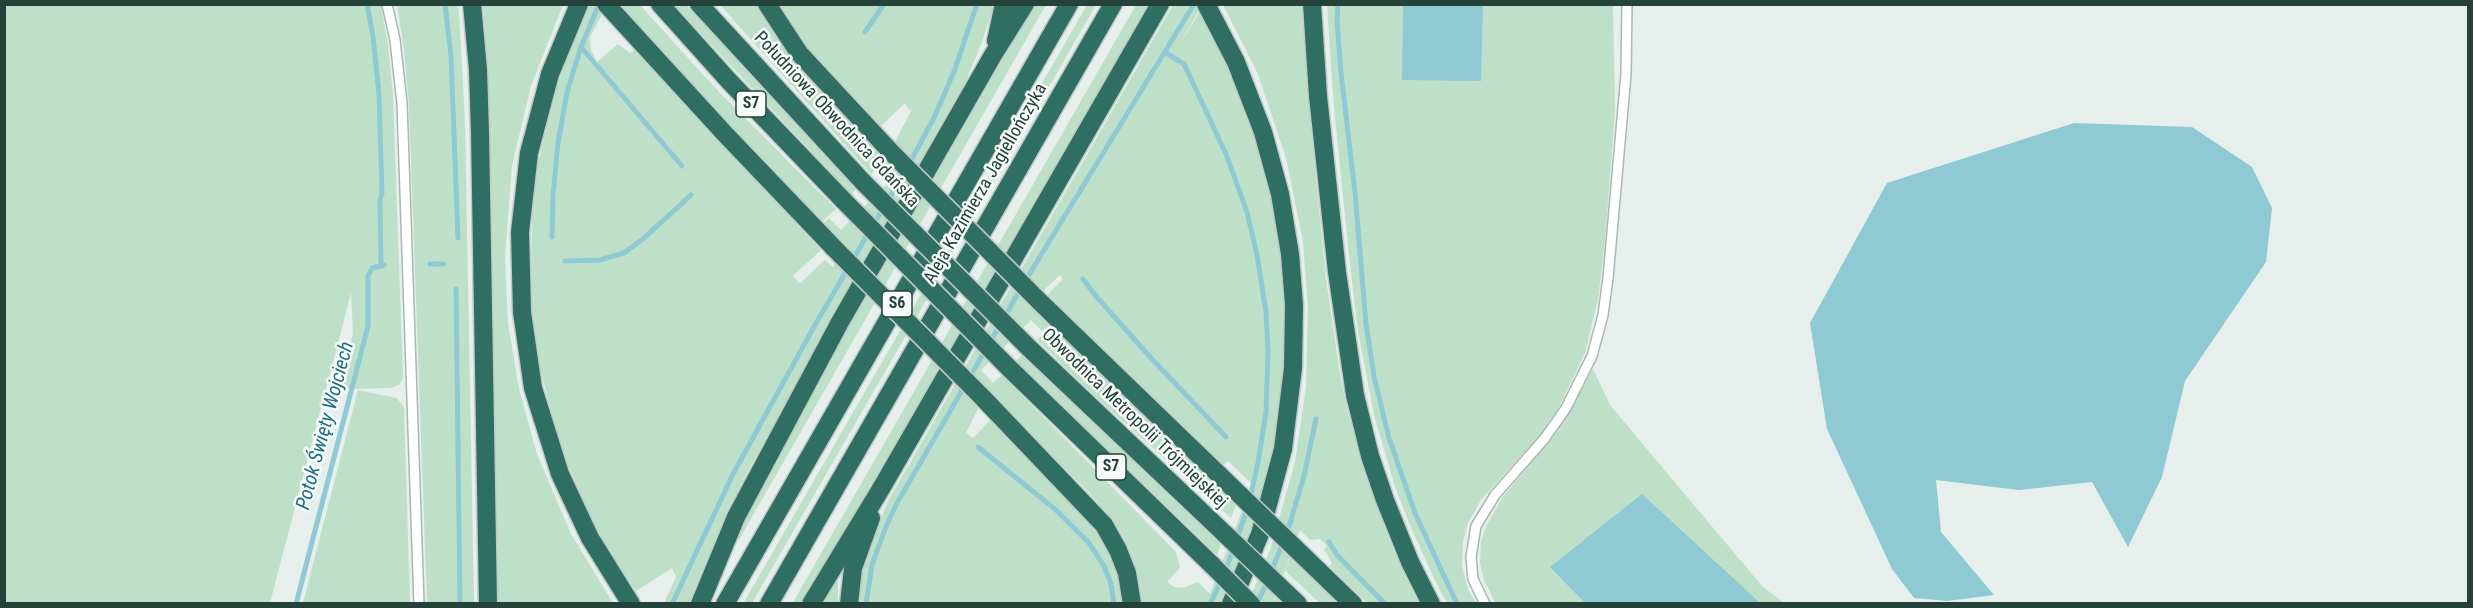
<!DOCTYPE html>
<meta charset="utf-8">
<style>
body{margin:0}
#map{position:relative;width:2473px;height:608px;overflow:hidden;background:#e6efeb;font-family:"Roboto Condensed",sans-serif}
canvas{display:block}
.frame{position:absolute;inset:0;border:6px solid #24423a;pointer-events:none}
</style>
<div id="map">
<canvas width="2473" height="608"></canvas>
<div class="frame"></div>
</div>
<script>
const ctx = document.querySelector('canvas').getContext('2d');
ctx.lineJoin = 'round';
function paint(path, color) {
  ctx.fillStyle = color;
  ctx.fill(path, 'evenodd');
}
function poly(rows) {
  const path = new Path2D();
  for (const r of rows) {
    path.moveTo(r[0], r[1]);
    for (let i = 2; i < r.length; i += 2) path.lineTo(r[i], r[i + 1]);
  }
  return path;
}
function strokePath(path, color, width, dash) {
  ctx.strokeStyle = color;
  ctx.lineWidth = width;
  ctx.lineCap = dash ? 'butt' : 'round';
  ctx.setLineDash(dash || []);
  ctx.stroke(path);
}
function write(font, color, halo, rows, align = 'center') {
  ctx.font = font + ' "Roboto Condensed",sans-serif';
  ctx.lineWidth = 5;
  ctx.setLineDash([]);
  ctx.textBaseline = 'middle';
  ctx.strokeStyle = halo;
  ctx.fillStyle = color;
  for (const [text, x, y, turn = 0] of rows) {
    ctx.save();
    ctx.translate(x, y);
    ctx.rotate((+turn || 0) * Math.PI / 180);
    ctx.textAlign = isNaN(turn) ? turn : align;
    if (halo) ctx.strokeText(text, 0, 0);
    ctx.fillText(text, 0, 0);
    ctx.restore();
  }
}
paint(poly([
 [4,5,381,5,388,45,393,95,403,378,399,385,391,388,355,389,340,386,353,333,351,293,270,603,5,603],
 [397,5,457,5,459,12,465,122,474,603,427,603,409,106,404,51],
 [483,5,563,5,531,86,512,166,505,257,508,323,519,389,537,454,571,534,613,603,498,603,491,182,487,62],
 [590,5,607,5,590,37,591,50,597,62,618,44,630,53,634,50,821,250,793,276,800,283,825,260,833,267,845,247,823,224,829,218,841,230,891,180,878,167,871,174,720,5,758,5,884,153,870,166,872,168,884,157,886,159,912,109,909,110,905,103,880,127,807,47,778,5,994,5,982,42,965,83,824,330,789,399,751,465,728,510,689,603,664,603,676,577,672,568,636,591,619,567,596,528,568,465,557,434,540,368,531,302,531,277,532,221,536,171,557,86,577,32],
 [614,5,640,5,719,92,836,209,818,225],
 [674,5,686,5,857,188,851,194],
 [1034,5,1046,5,737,543,733,544,768,467],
 [1087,5,1096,5,752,603,743,604],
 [1136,5,1149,5,805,603,792,604],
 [1173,5,1202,5,1177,49,1200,11,1230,70,1251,123,1267,175,1276,219,1284,284,1285,359,1281,398,1270,465,1244,550,1220,603,1142,603,1135,565,1123,536,1111,518,1084,487,986,393,966,433,973,438,991,419,1087,516,1108,547,1119,574,1124,603,856,604,864,562,888,501],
 [1060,275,1063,279,1047,295,1223,465,1228,461,1252,484,1210,594,1198,582,1182,588,1174,587,1167,582,1180,568,1176,552,1002,375,993,383,981,370,1031,320,1044,333,1037,340,1099,400,1231,518,1238,500,1056,324,1052,327,1034,310,1046,288],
 [1223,5,1302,5,1309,107,1326,279,1340,375,1348,413,1366,477,1393,549,1419,603,1367,603,1329,566,1332,563,1324,549,1327,546,1320,539,1310,540,1300,530,1273,602,1276,597,1283,603,1248,603,1271,547,1295,462,1306,387,1308,307,1303,242,1286,158,1257,72],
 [1327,5,1613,5,1615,110,1605,242,1598,299,1585,353,1559,407,1540,435,1481,500,1467,525,1463,542,1462,566,1468,589,1476,603,1447,603,1438,587,1412,530,1395,487,1374,415,1358,331,1351,274,1334,108],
 [1022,355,1221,544,1217,555,1016,361],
 [1593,369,1610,405,1762,586,1784,603,1496,604,1484,580,1480,563,1481,541,1486,526,1502,498,1558,431],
 [358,390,397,398,404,408,410,603,303,603],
 [1292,553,1345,603,1320,603,1285,571],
 [838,581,838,603,823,603,835,582]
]), '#bfe0c8');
paint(poly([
 [1403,5,1483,5,1481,81,1402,80],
 [2074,123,2192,127,2252,167,2272,208,2266,262,2185,381,2162,477,2128,547,2092,482,2019,490,1936,480,1941,532,1994,595,1947,601,1914,598,1892,569,1827,429,1810,323,1887,183],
 [1642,494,1760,603,1585,603,1550,567]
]), '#8ec9d4');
strokePath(poly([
 [367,4,373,36,379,94,382,193,380,200,381,265],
 [445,4,451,56,458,238],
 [1338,4,1337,21,1341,73,1355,193,1366,324,1374,376,1389,438,1415,513,1457,604],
 [865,32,884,4],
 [581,47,682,166],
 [1166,53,1184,64,1226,154,1247,212,1257,255,1266,312,1268,351,1266,412,1258,463,1250,498],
 [909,164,934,118,955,69,977,4],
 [888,200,905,172],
 [552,237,553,195,558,143,567,92,581,47,599,4],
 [565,261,600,260,624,253,643,239,691,195],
 [430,264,444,264],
 [1083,279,1095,295,1151,358,1226,437],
 [456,289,460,604],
 [978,447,1056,510,1089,543,1104,566,1111,584,1114,604],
 [1329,542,1337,555,1385,604],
 [1225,572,1248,507],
 [1271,572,1288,530,1304,476,1316,419],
 [296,604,368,326,368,276,372,268,384,265],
 [672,604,733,474,815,325,883,208],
 [866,604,872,565,885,529,897,503,1027,278,1194,4],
 [1210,604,1221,581],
 [1257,604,1268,580]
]), '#8ec9d4', 5);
const service = poly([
 [387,4,395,40,402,103,419,604],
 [1485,604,1473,579,1471,557,1476,526,1495,495,1545,438,1566,408,1592,356,1603,315,1608,278,1626,74,1627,4]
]);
const motorway = poly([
 [472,4,478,70,480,132,488,604],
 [579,4,550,74,529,153,520,232,522,312,533,388,560,474,590,538,631,604],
 [606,4,725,134,834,248],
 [660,4,729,81,844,201],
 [699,4,863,182],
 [767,4,799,53,890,151],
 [1206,4,1236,62,1263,132,1280,194,1290,254,1294,305,1293,368,1283,449,1260,534,1231,604],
 [1312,4,1318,96,1337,272,1355,395,1370,456,1385,500,1410,562,1431,604],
 [996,41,1004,4],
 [1039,301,1240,495],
 [1029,348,1225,534],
 [1009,368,1213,566],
 [983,398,1104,525,1118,550,1127,573,1132,604],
 [1294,547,1353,604],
 [1279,586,1298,604],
 [700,604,736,517,840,322,993,55,1025,4],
 [725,604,1069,4],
 [769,604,1113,4],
 [811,604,882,487,1160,4],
 [849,604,853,568,871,518]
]);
strokePath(service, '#a8b8b2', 12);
strokePath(motorway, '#c2cac8', 21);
strokePath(service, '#fff', 9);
strokePath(motorway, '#2f6f62', 18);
const motorwayBridge = poly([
 [890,151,1039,301],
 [863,182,1029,348],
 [844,201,1009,368],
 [834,248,983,398],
 [1240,495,1294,547],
 [1225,534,1279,586],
 [1213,566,1251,604]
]);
strokePath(motorwayBridge, '#c2cac8', 21, []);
strokePath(motorwayBridge, '#2f6f62', 18);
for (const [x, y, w] of [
 [751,104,30],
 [897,304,30],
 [1111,467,30]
]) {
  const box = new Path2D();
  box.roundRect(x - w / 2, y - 13, w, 26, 4.5);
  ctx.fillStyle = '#f7fbf9';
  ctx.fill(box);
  strokePath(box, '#24423a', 1.5);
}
write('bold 16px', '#24423a', null, [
 ["S7",751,104],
 ["S6",897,304],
 ["S7",1111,467]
]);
write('18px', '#24423a', '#f7fbf9', [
 ["Południowa Obwodnica Gdańska",836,120,47],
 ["Aleja Kazimierza Jagiellończyka",986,184,-60],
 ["Obwodnica Metropolii Trójmiejskiej",1134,419,44]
]);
write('italic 20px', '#1c6f80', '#f7fbf9', [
 ["Potok Święty Wojciech",326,426,-75]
]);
</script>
